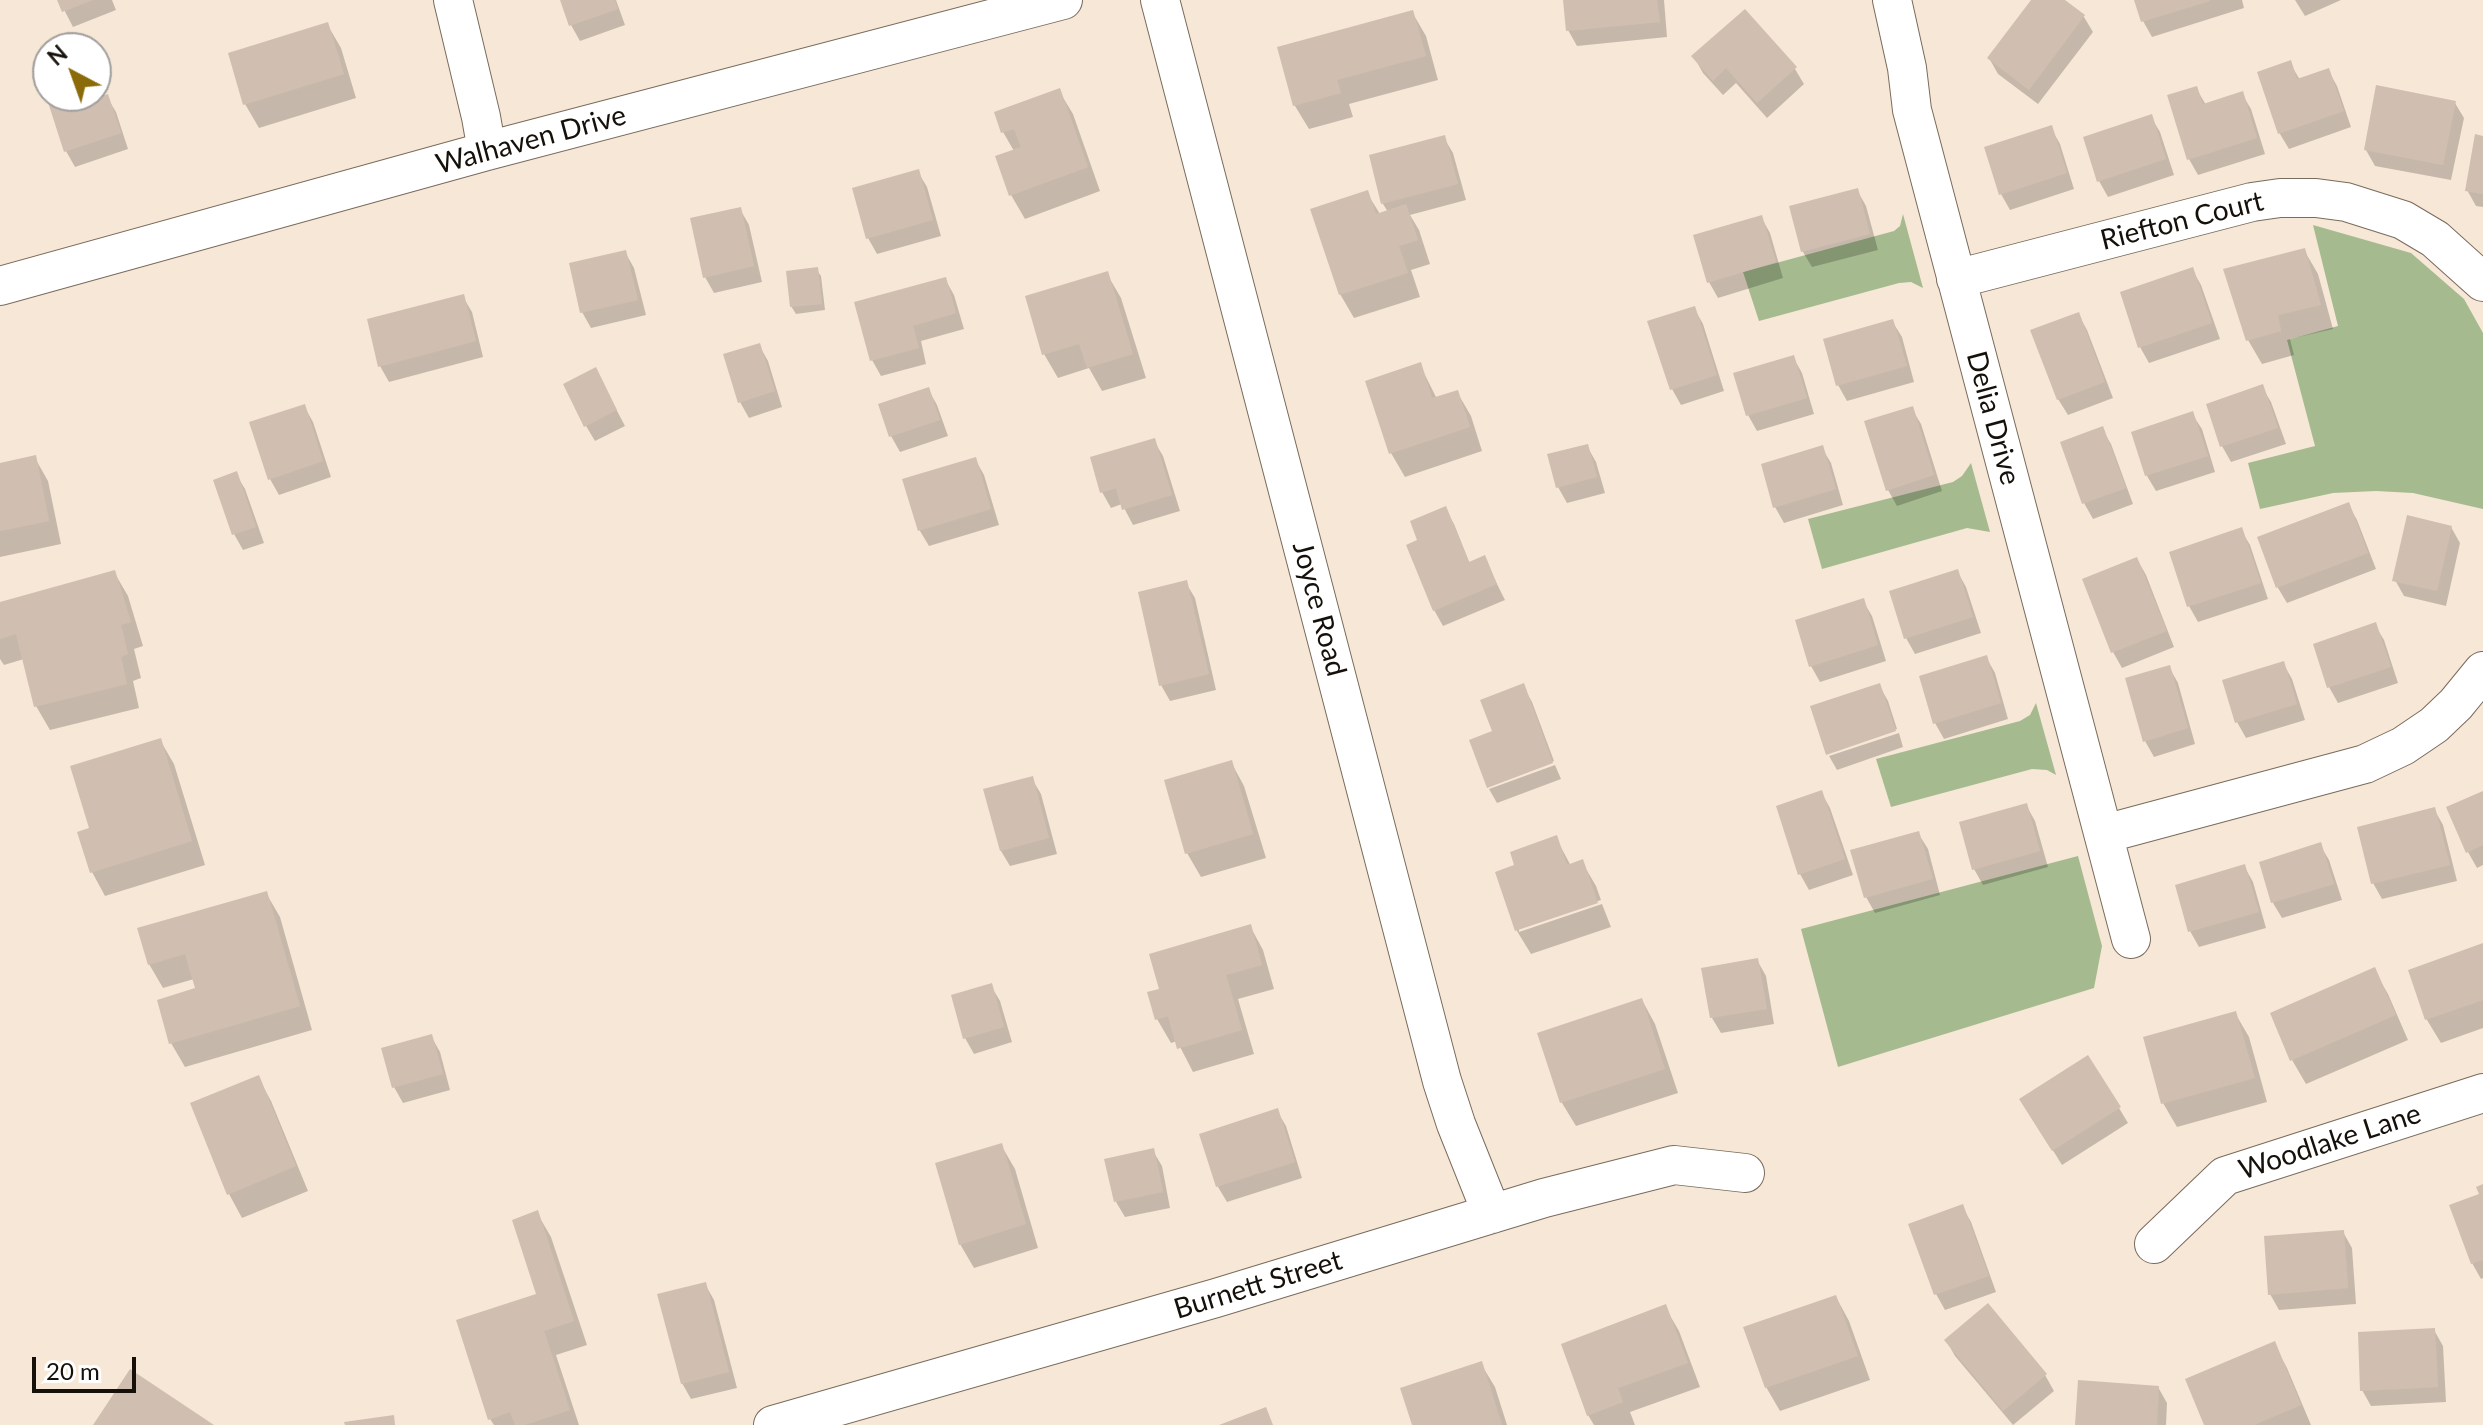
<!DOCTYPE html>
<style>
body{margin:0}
#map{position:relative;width:2483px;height:1425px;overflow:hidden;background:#f7e7d6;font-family:Lato,sans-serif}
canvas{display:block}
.north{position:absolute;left:32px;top:32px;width:80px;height:80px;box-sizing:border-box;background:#fff;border:2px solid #a19f9d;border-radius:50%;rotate:319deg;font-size:22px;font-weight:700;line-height:32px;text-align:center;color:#15100a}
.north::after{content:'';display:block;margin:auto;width:28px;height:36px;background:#8a6a09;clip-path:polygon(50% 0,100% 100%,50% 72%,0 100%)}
.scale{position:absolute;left:32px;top:1357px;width:104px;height:36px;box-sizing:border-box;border:4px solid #15100a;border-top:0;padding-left:10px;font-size:24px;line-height:28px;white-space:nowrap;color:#15100a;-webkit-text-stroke:6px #fff;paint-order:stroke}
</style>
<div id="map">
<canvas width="2483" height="1425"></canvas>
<div class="north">N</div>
<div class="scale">20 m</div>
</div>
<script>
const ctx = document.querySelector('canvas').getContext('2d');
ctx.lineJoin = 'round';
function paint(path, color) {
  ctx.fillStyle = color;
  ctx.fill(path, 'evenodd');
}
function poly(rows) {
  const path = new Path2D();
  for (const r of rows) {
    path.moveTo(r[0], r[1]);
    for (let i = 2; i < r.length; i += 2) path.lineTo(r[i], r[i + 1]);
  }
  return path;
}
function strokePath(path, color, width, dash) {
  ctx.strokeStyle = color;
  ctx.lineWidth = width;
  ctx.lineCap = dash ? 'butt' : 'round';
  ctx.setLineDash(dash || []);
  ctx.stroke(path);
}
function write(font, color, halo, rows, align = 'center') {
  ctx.font = font + ' Lato,sans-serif';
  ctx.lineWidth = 6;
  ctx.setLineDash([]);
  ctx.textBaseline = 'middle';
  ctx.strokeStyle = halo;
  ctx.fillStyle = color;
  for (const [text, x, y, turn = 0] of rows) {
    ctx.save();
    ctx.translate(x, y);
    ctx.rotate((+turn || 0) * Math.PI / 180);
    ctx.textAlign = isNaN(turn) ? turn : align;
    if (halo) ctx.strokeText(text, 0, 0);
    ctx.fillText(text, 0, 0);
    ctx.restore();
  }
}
paint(poly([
 [1903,214,1923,288,1911,282,1899,283,1759,321,1743,272,1894,231,1900,226],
 [2313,225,2411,253,2464,299,2483,333,2483,509,2413,493,2376,491,2333,493,2260,509,2248,463,2315,446,2287,340,2338,326],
 [1971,463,1990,532,1967,528,1822,569,1808,519,1953,482,1962,476],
 [2036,703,2056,775,2047,770,2032,769,1891,807,1876,759,2020,721,2030,715],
 [2078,856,2102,946,2094,988,1838,1067,1801,929]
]), '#a5bb8f');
paint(poly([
 [59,0,112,0,116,10,73,27],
 [562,0,616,0,625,25,580,41,571,25],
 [1565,0,1664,0,1667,37,1577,46,1568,30],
 [2033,0,2062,0,2084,17,2093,32,2038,104,1998,74,1989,58],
 [2136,0,2242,0,2244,8,2152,37,2143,21],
 [2295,0,2341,0,2305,16],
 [1412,12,1426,36,1438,80,1349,104,1353,117,1309,129,1295,106,1279,48],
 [1745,12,1795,69,1804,84,1767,118,1736,83,1723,95,1703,73,1694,57],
 [327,24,341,48,356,98,259,128,245,104],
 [2290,63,2300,80,2328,70,2337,86,2351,127,2289,149,2280,134,2259,73],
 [2196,88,2206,105,2242,94,2251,109,2265,154,2198,175,2189,159],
 [1059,91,1073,114,1100,191,1025,219,1011,195,997,157,1014,151,1003,132],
 [52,96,75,96,81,105,107,97,116,112,128,149,75,167,66,151,48,97],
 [2455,103,2464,118,2451,180,2375,166,2366,150],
 [2151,117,2160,132,2174,175,2108,197,2099,181],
 [2051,128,2060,144,2074,189,2010,210,2001,194],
 [1444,138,1453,153,1466,200,1410,215,1419,230,1430,264,1411,270,1420,297,1354,318,1340,294,1367,193,1380,214,1388,212,1383,204,1371,157],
 [2483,138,2483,207,2476,206,2467,190],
 [918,172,927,187,941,236,877,254,868,238],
 [1857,190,1866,206,1878,250,1812,267,1803,252,1792,207],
 [740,209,749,225,762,282,714,293,705,277],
 [1761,217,1770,233,1783,278,1718,298,1709,282],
 [2304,250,2318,274,2333,329,2290,339,2294,355,2262,364,2248,340],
 [625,252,634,268,646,315,591,328,582,312],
 [816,269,821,276,825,310,796,314,791,306],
 [2192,269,2201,285,2220,339,2149,363,2140,347],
 [1107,274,1121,298,1146,378,1102,391,1089,368,1058,378,1044,354],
 [945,279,954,295,964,329,921,341,926,364,881,376,872,360],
 [463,297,472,312,483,357,389,382,380,366],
 [1694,308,1703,324,1724,391,1681,405,1672,389],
 [2078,314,2087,330,2113,398,2068,415,2058,399],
 [1892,321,1902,337,1914,382,1847,401,1838,385],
 [759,345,768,361,782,407,749,418,740,402,726,355],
 [1793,357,1802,373,1814,414,1757,431,1748,415,1736,374],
 [1420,365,1437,399,1457,392,1471,416,1482,451,1405,477,1391,453],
 [604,386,625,426,595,441,586,426],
 [2262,387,2271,402,2286,444,2231,462,2222,446,2208,406],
 [928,389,937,405,948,436,900,452,891,436,881,406],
 [304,406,313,422,331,477,279,495,270,479],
 [1912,409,1921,424,1942,491,1897,506,1888,490],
 [2192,414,2202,429,2215,472,2156,491,2147,476,2134,434],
 [2102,429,2111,444,2133,504,2093,519,2084,503],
 [1154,441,1163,456,1180,511,1133,525,1122,504,1111,508,1102,492],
 [1587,446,1596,462,1605,493,1567,503,1558,487,1550,456],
 [1822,448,1831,463,1843,505,1784,523,1775,507],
 [35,458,48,481,61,544,0,557,0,465],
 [975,459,984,475,999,525,929,546,920,531,905,480],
 [236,474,245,489,264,543,243,550,234,534],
 [2348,504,2357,520,2376,569,2287,603,2278,588,2259,538],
 [1445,509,1454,524,1470,564,1484,558,1505,600,1443,626,1434,610,1420,541],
 [2451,527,2460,543,2446,606,2404,596,2395,580],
 [2241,530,2250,545,2268,599,2198,622,2189,606],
 [2137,559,2146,575,2174,647,2122,668,2113,652],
 [1957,571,1966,587,1981,633,1915,654,1906,638],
 [114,572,128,596,143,646,134,649,141,678,133,681,139,708,50,730,36,706,24,659,4,665,0,659,0,604],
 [1186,583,1195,598,1216,690,1170,701,1161,685],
 [1863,601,1872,616,1886,661,1820,682,1811,666],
 [2375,625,2384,640,2398,683,2338,703,2329,687],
 [1986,657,1995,673,2008,719,1944,739,1935,723],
 [2283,663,2292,679,2305,720,2246,738,2237,722],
 [2169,667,2178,683,2195,744,2154,757,2145,741],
 [1879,685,1888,701,1897,729,1828,752],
 [1523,686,1532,702,1554,761,1488,786,1495,732],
 [1899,733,1903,747,1837,770,1829,756],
 [160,740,174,764,205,865,105,896,92,872],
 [1231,762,1244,786,1266,858,1201,877,1187,853],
 [1555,765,1561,779,1497,803,1489,789],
 [1032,779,1041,794,1057,854,1010,866,1001,851,986,791],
 [1821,792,1830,808,1853,875,1809,890,1800,874],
 [2483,793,2483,865,2477,868,2468,852],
 [2026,805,2035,821,2048,867,1983,885,1974,869],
 [2434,809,2443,825,2457,881,2382,899,2373,883,2359,828],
 [1918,833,1928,849,1940,895,1875,913,1866,897],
 [1556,838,1571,866,1582,862,1596,886,1601,900,1519,928,1519,932,1602,904,1611,927,1531,954,1517,931,1498,873,1517,867],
 [2320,845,2329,860,2342,900,2282,918,2273,903,2261,863],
 [2244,866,2253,882,2266,928,2199,947,2190,931],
 [266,893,280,917,312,1030,185,1067,171,1043,198,990,194,979,163,988,149,964],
 [1250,926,1263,950,1274,989,1238,999,1254,1054,1193,1072,1177,1041,1171,1043,1157,1019,1161,990],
 [2483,945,2483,1028,2441,1043,2427,1020,2410,972],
 [1757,960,1766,976,1774,1024,1721,1033,1712,1018],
 [2374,970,2388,994,2408,1040,2306,1084,2292,1060],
 [991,986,1000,1001,1012,1042,974,1054,965,1038],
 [1642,1000,1655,1024,1678,1093,1576,1126,1562,1103,1540,1034],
 [2235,1013,2249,1037,2267,1102,2177,1127,2163,1103],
 [431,1036,440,1052,450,1090,403,1103,394,1087],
 [258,1077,271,1101,308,1191,242,1218,229,1194],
 [2119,1108,2128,1123,2062,1165,2031,1115],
 [1277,1111,1286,1126,1302,1178,1227,1202,1218,1187,1202,1135],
 [1001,1145,1015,1169,1038,1248,974,1268,960,1244],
 [1153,1151,1162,1166,1170,1208,1125,1217,1116,1202],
 [2483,1186,2483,1278,2481,1279,2472,1263],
 [1962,1206,1971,1222,1996,1292,1945,1310,1936,1294,1910,1225],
 [537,1213,551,1237,587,1345,556,1355,579,1425,494,1425,490,1419,538,1295],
 [2343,1232,2352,1248,2356,1304,2279,1310,2270,1294],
 [705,1284,714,1300,737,1388,691,1399,682,1383],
 [1836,1297,1849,1321,1870,1380,1780,1411,1766,1387],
 [1665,1307,1679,1331,1700,1387,1630,1412,1635,1425,1594,1425,1588,1415],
 [2434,1330,2443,1346,2446,1402,2371,1406,2362,1390],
 [1946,1340,2045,1375,2054,1391,2013,1425,1955,1356],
 [2274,1344,2287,1368,2311,1425,2206,1425],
 [1481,1364,1495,1387,1507,1425,1414,1425],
 [2158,1387,2167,1403,2166,1425,2077,1425]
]), '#0003');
paint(poly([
 [57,0,93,0,62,12],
 [560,0,615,0,618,9,569,26],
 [1563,0,1657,0,1660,22,1566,31],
 [2031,0,2065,0,2085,15,2029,90,1987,58],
 [2134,0,2209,0,2210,1,2141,22],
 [1745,9,1797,67,1757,103,1726,68,1713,81,1691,56],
 [1413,10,1426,56,1337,80,1341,93,1293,106,1277,47],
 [328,22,344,74,243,105,228,53],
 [2291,60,2297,79,2329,68,2344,111,2278,134,2257,72],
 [2376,85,2456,101,2443,165,2364,150],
 [2197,86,2203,104,2243,91,2257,138,2187,160,2167,95],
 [1060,88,1088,167,1009,196,995,156,1021,147,1014,129,1001,133,994,112],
 [108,94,121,133,64,152,46,96,75,96,78,104],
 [2152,114,2166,159,2097,182,2083,137],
 [2052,125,2067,173,1999,195,1984,147],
 [2475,134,2483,136,2483,194,2465,191],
 [1445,135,1458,184,1381,204,1369,155],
 [919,169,933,220,866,239,852,188],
 [1858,188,1870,234,1801,252,1789,206],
 [1368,190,1376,214,1406,204,1418,240,1399,246,1408,273,1339,295,1310,209],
 [741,207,754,266,703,278,690,218],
 [1762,215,1776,262,1707,283,1693,235],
 [2305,248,2321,305,2278,315,2281,331,2246,341,2223,269],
 [626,250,638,300,580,313,569,263],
 [818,267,822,304,790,307,786,271],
 [2193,267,2212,323,2138,348,2120,292],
 [1108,271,1133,354,1087,368,1079,344,1042,355,1025,296],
 [946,277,956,313,913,326,919,348,870,361,854,302],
 [464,294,476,341,378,367,367,319],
 [1695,306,1717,375,1670,390,1647,321],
 [2079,312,2105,382,2057,400,2030,330],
 [1893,319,1907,366,1836,386,1823,339],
 [760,343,775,391,738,403,723,354],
 [1794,355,1807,398,1746,416,1733,373],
 [1421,362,1432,398,1458,390,1470,427,1389,454,1365,381],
 [596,367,617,410,584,427,563,384],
 [2263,384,2278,428,2220,447,2206,404],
 [929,387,940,420,889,437,878,404],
 [305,404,323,461,268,480,249,422],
 [1913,406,1934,475,1886,491,1864,421],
 [2193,411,2208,456,2145,476,2131,432],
 [2103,426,2126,488,2082,504,2060,442],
 [1155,438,1172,495,1122,510,1116,488,1100,493,1090,457],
 [1588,444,1597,477,1556,488,1547,454],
 [1823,445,1836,489,1773,508,1761,464],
 [36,455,49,521,0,531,0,463],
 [976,457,991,509,918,531,902,479],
 [237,471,256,527,232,535,213,480],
 [2349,502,2368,553,2276,588,2257,537],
 [1446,506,1469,562,1485,555,1497,584,1433,611,1406,545,1417,540,1410,521],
 [2407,515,2452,526,2437,591,2392,581],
 [2242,527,2261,583,2187,607,2169,552],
 [2137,557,2167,631,2111,653,2082,579],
 [1958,569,1973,617,1904,639,1889,591],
 [115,570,131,622,121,625,128,654,121,657,127,684,34,707,16,634,0,639,0,602],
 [1187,580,1209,674,1159,686,1138,592],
 [1864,598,1878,645,1809,667,1795,620],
 [2376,622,2391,667,2327,688,2313,644],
 [1987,655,2001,703,1933,724,1919,676],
 [2284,661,2297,704,2235,723,2222,680],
 [2170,665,2188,728,2143,742,2125,678],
 [1524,683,1553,763,1487,788,1469,740,1492,731,1480,700],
 [1880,683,1896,731,1826,755,1810,706],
 [161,738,192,841,90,873,77,832,89,828,70,766],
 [1232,760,1253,834,1185,854,1164,780],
 [1033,776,1049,838,1000,851,983,789],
 [1822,790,1845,859,1798,875,1776,806],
 [2483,791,2483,845,2466,853,2446,807],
 [2027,803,2040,851,1972,870,1959,822],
 [2435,807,2450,865,2371,884,2357,827],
 [1919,831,1933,879,1864,898,1850,850],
 [1557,835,1567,865,1583,859,1598,903,1515,931,1495,872,1514,865,1510,852],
 [2321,842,2334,884,2271,903,2259,862],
 [2245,864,2259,912,2188,932,2175,885],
 [267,891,300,1006,169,1044,157,1000,195,988,185,954,148,965,137,928],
 [1251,924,1262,965,1226,975,1242,1030,1177,1049,1168,1016,1155,1020,1147,992,1159,989,1149,954],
 [2483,943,2483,1000,2425,1020,2408,970],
 [1758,958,1767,1009,1710,1018,1701,968],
 [2375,967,2396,1015,2290,1061,2270,1013],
 [992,983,1004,1027,963,1039,951,995],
 [1642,998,1665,1069,1560,1103,1537,1033],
 [2236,1011,2255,1078,2161,1104,2143,1037],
 [432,1034,443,1074,392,1088,381,1048],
 [2088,1055,2121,1107,2052,1151,2019,1099],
 [259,1075,296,1166,227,1195,190,1103],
 [1278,1108,1295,1162,1216,1187,1199,1134],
 [1002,1143,1026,1224,959,1245,935,1163],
 [1154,1148,1163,1192,1114,1202,1104,1159],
 [2483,1184,2483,1260,2471,1264,2449,1205,2479,1194,2476,1187],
 [1963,1204,1989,1276,1934,1295,1908,1224],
 [538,1210,574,1321,544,1331,570,1410,525,1425,515,1425,510,1412,488,1420,456,1320,536,1294,512,1220],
 [2344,1230,2348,1288,2268,1295,2264,1236],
 [706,1282,729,1372,681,1384,657,1294],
 [1836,1295,1858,1356,1765,1388,1743,1327],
 [1988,1303,2047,1374,2003,1411,1944,1340],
 [1666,1304,1688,1363,1618,1388,1623,1402,1587,1416,1561,1344],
 [2435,1328,2438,1387,2360,1391,2358,1332],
 [2275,1341,2301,1405,2254,1425,2204,1425,2185,1379],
 [1482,1361,1502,1425,1412,1425,1400,1388],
 [130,1369,214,1425,93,1425],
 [2078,1380,2159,1386,2157,1425,2075,1425],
 [1266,1407,1273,1425,1219,1425],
 [394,1415,395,1425,345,1425,344,1422]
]), '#d0beb0');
const street = poly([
 [453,0,481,117,487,151],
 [1160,0,1442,1081,1456,1124,1492,1214],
 [1892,0,1907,68,1912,110,2131,939],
 [1956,279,2252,202,2280,198,2316,198,2346,202,2403,220,2435,239,2483,282],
 [0,286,487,151,1063,0],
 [2104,834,2365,764,2403,746,2434,725,2456,704,2483,671],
 [2154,1244,2225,1176,2483,1093],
 [773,1425,1216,1298,1544,1198,1674,1165,1745,1173]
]);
strokePath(street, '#796b5d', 40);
strokePath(street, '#fff', 38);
write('28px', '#15100a', '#fff', [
 ["Walhaven Drive",531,140,-15],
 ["Riefton Court",2182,221,-14],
 ["Delia Drive",1993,418,75],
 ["Joyce Road",1319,609,75],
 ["Woodlake Lane",2330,1142,-18],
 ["Burnett Street",1258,1285,-17]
]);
</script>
